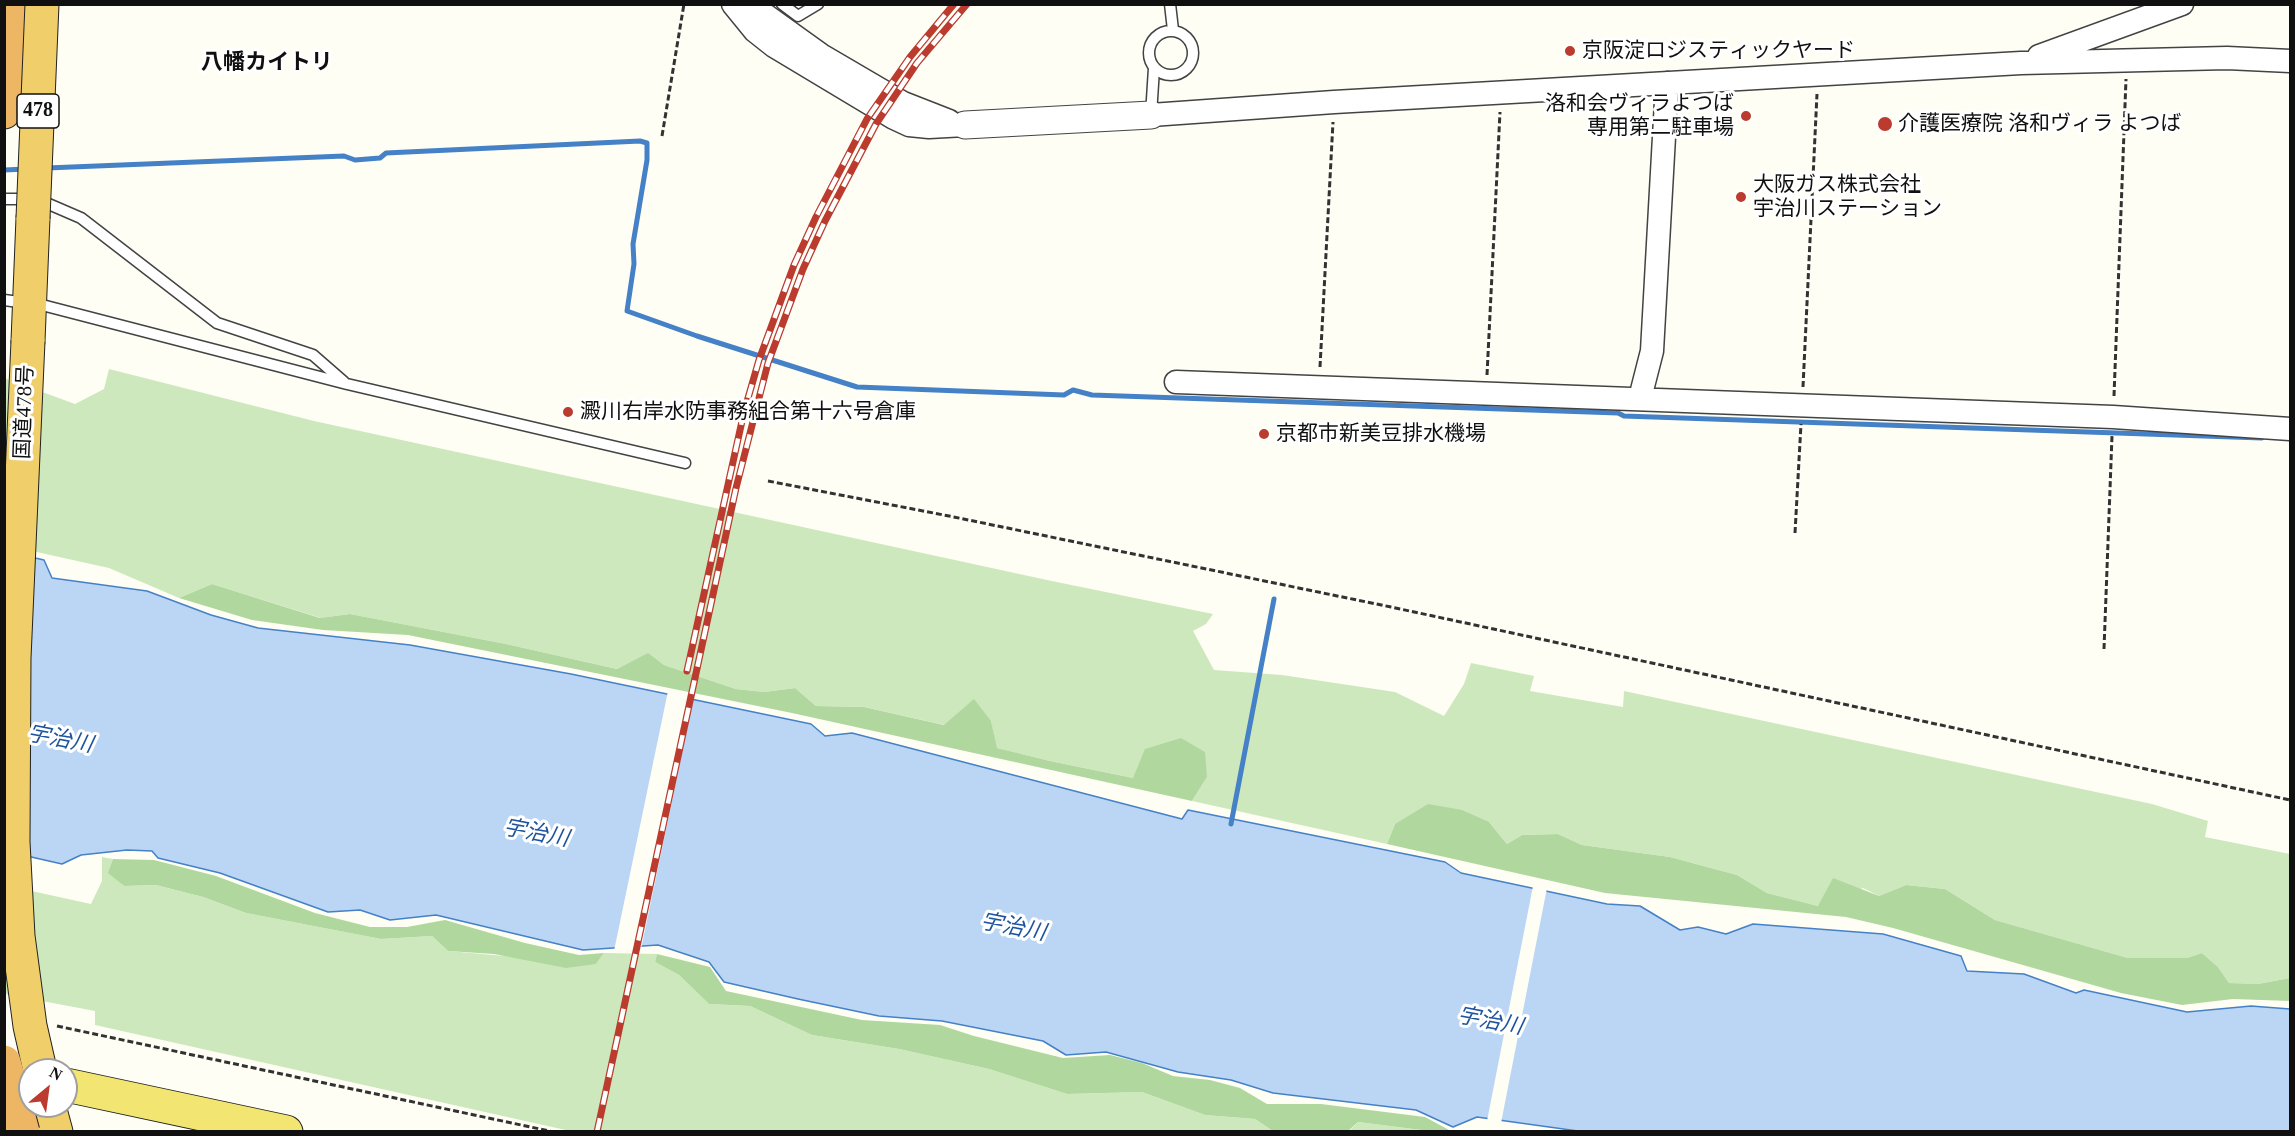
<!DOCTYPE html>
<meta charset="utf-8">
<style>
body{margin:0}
#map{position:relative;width:2295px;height:1136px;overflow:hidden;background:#fefef4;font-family:"Times New Roman",serif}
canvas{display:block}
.frame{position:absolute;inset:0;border:6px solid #101010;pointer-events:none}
.north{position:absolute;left:18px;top:1058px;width:60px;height:60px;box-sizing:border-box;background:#fff;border:2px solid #9f9f9f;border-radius:50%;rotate:29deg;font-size:16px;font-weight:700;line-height:24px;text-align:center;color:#101010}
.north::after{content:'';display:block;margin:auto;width:21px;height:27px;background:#bb3b2e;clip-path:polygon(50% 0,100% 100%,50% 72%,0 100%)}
</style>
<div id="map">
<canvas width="2295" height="1136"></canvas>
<div class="frame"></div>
<div class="north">N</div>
</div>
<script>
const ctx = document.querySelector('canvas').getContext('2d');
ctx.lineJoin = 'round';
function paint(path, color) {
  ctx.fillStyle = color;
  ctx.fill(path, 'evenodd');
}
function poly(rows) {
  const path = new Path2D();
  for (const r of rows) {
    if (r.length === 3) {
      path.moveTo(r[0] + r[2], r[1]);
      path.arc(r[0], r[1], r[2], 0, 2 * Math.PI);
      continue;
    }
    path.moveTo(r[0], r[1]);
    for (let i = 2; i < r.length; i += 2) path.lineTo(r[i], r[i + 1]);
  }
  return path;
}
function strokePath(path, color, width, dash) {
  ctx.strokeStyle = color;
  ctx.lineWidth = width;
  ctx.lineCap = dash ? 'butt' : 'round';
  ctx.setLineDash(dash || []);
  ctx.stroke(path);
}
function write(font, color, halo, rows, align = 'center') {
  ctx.font = font + ' "Times New Roman","Noto Sans JP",serif';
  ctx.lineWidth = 6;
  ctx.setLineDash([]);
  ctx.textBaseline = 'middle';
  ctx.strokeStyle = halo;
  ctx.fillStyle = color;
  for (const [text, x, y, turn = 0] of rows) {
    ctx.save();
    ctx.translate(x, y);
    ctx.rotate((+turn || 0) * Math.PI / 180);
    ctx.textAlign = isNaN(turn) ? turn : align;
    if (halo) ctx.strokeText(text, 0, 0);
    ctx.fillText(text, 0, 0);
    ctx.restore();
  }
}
paint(poly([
 [109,369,314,421,1047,580,1213,614,1206,624,1193,631,1214,670,1282,675,1395,692,1444,716,1464,684,1471,663,1534,676,1530,691,1623,707,1624,691,2152,804,2208,821,2205,837,2290,854,2290,978,2258,984,2229,983,2218,967,2202,953,2187,958,2128,958,1995,920,1945,889,1906,885,1879,896,1863,888,1818,906,1767,893,1737,875,1670,857,1582,845,1558,834,1522,835,1507,844,1489,822,1395,824,1387,844,1192,801,1207,777,1133,778,1050,761,996,748,991,721,945,725,864,707,816,706,795,688,764,692,736,689,664,665,648,654,617,669,506,644,350,614,321,618,212,584,179,598,109,568,5,545,4,378,75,404,104,389],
 [102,857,113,859,109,873,124,886,156,885,203,897,246,913,381,939,432,936,448,951,596,964,604,953,657,954,655,962,679,975,709,1004,750,1006,812,1035,899,1049,989,1069,1067,1094,1142,1092,1205,1115,1255,1119,1273,1131,570,1131,95,1025,95,1011,5,994,4,885,91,904,102,881],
 [1358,1122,1429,1131,1348,1132]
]), '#cee8be');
paint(poly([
 [212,584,320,618,350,614,506,644,617,669,648,653,664,665,736,689,764,692,795,688,816,706,864,707,944,725,974,699,991,721,997,748,1050,761,1133,778,1145,749,1181,738,1205,752,1207,777,1192,801,792,713,408,635,323,630,252,620,179,598],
 [1428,804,1462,810,1489,822,1507,844,1522,835,1558,834,1582,845,1670,857,1737,875,1767,893,1818,906,1833,878,1879,896,1906,885,1945,889,1995,920,2128,958,2187,958,2202,953,2218,967,2229,983,2258,984,2290,978,2290,1001,2233,999,2182,1005,2121,993,1893,928,1846,917,1605,893,1387,844,1395,824],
 [113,859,154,860,216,876,315,913,370,927,407,927,445,920,525,943,579,955,604,953,596,964,566,968,494,954,448,951,432,936,381,939,246,913,203,897,156,885,124,886,108,873],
 [657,954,710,967,726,991,862,1020,940,1025,974,1036,1063,1058,1110,1055,1142,1063,1173,1076,1210,1080,1240,1088,1267,1104,1321,1104,1425,1117,1451,1131,1429,1131,1358,1122,1348,1131,1273,1131,1255,1119,1205,1115,1142,1092,1067,1094,989,1069,899,1049,812,1035,750,1006,709,1004,679,975,655,962]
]), '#b0d89e');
const water = poly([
 [5,551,44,560,52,578,147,591,211,615,258,628,410,645,571,674,811,724,825,736,852,733,1182,819,1188,810,1445,862,1461,873,1607,904,1640,906,1680,930,1698,927,1726,934,1753,924,1883,934,1961,956,1967,971,2024,974,2076,993,2084,990,2187,1012,2251,1006,2290,1009,2290,1131,1585,1132,1477,1117,1453,1127,1416,1110,1273,1093,1231,1080,1178,1072,1106,1052,1066,1055,1043,1041,942,1021,879,1016,798,999,724,982,709,962,658,945,583,950,436,915,390,920,360,910,328,912,220,873,158,858,152,851,127,850,81,855,62,864,5,851,5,551]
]);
paint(water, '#bbd6f4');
strokePath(water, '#4581c7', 1.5);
paint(poly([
 [668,691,694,696,641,949,614,951],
 [1533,886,1547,888,1501,1123,1487,1121]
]), '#fefef4');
strokePath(poly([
 [47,168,344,156,355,160,380,158,386,153,640,141,647,143,647,160,633,244,634,264,627,311,697,336,857,387,1064,395,1073,390,1092,395,1618,413,1624,416,2262,438],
 [4,170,26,169],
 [1231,824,1274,599]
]), '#4581c7', 5);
const service = poly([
 [782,4,798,16,818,4],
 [1170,4,1173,30],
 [1171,53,22],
 [1151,115,1154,68],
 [4,199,37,199,81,218,217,323,313,355,344,382],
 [4,300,42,305,347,384,685,463]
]);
const minor = poly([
 [733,4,755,31,774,46,894,118,909,125,929,127,965,125],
 [750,4,821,55,903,103,949,121],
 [2039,56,2182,4],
 [1151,115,1334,102,2021,63,2227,58,2290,61],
 [1176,382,2113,417,2290,429],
 [1640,398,1652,351,1667,83]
]);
const tertiary = poly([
 [965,125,1151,115]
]);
const primary = poly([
 [66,1085,286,1132]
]);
const trunk = poly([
 [28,341,33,218],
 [49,1106,56,1132]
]);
const motorway = poly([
 [4,112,9,4]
]);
strokePath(service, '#434343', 13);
strokePath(minor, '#434343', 25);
strokePath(tertiary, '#434343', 29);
strokePath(primary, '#212121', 35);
strokePath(trunk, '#212121', 35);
strokePath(motorway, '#212121', 35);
strokePath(poly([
 [662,136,684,4],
 [1320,367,1333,122],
 [1487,375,1500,112],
 [1803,387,1817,94],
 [2114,396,2126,79],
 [768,481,949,516,1391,607,2290,800],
 [1795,533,1801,424],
 [2104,649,2112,436],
 [57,1026,554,1132]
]), '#323232', 3, [6, 3]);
strokePath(service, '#fff', 10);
strokePath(minor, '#fff', 22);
strokePath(tertiary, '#fff', 27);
strokePath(primary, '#f2e571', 33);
strokePath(trunk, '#f0ce6a', 33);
strokePath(motorway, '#edb664', 33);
const rail = poly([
 [687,671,744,412,759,360,794,265,816,217,867,119,910,57,954,4],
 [597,1132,736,488,768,363,803,269,825,221,876,124,917,63,967,4]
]);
strokePath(rail, '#bb3b2e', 7);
strokePath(rail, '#fff', 4.5, [14]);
const trunkBridge = poly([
 [33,218,42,4],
 [28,341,14,658,13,842,18,936,30,1026,40,1070]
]);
const motorwayBridge = poly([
 [4,1062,23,1132]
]);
strokePath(trunkBridge, '#212121', 35, []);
strokePath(motorwayBridge, '#212121', 35, []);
strokePath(trunkBridge, '#f0ce6a', 33);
strokePath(motorwayBridge, '#edb664', 33);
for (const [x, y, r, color] of [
 [1570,51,6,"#bb3b2e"],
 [1746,116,6,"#bb3b2e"],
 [1885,124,8,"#bb3b2e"],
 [1741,197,6,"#bb3b2e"],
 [568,412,6,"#bb3b2e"],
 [1264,434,6,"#bb3b2e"]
]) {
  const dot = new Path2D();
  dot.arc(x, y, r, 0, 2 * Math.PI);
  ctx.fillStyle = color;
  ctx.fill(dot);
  strokePath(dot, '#fff', 2);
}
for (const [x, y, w] of [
 [38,111,42]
]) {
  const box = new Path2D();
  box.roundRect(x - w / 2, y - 17, w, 34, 4.5);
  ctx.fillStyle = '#fff';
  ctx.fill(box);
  strokePath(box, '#101010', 1.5);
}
write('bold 20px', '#101010', null, [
 ["478",38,111]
]);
write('21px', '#101010', '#fff', [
 ["京阪淀ロジスティックヤード",1582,51],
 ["洛和会ヴィラよつば",1734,104,"right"],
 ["専用第二駐車場",1734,128,"right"],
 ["介護医療院 洛和ヴィラ よつば",1898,124],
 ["大阪ガス株式会社",1753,185],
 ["宇治川ステーション",1753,209],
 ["澱川右岸水防事務組合第十六号倉庫",580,412],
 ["京都市新美豆排水機場",1276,434]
], 'left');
write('21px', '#101010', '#fff', [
 ["国道478号",25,412,-88]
]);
write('bold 22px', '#101010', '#fff', [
 ["八幡カイトリ",267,63]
]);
write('italic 22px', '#1e549e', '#fff', [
 ["宇治川",60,740,11],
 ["宇治川",536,834,11],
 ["宇治川",1013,928,11],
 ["宇治川",1490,1022,11]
]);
</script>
